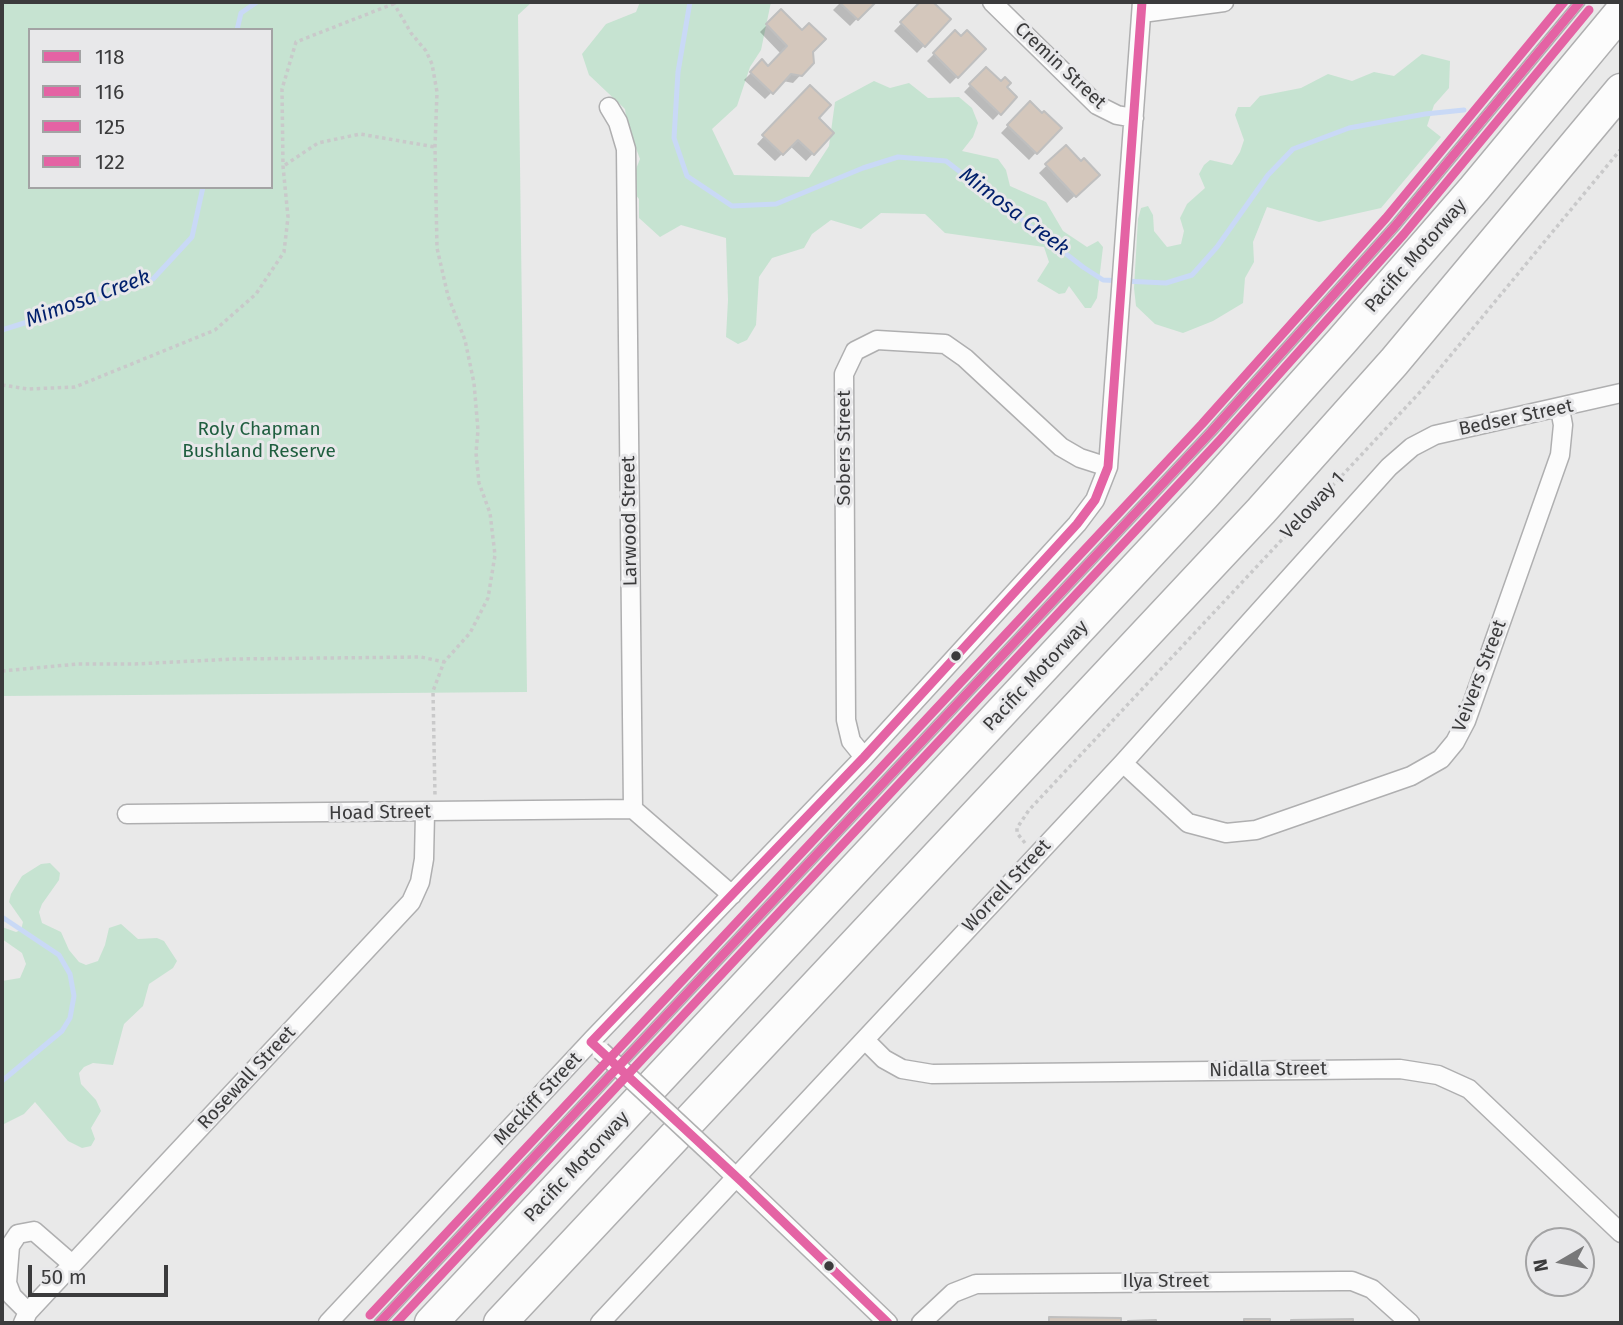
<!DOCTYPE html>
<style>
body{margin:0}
#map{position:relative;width:1623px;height:1325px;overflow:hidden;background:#e9e9e9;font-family:"Fira Sans",sans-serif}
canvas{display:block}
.frame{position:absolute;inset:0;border:4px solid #3b3b3c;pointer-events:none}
.legend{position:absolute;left:28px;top:28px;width:245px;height:161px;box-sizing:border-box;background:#e8e8ea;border:2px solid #a3a3a4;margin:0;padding:9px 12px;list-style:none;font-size:21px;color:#3b3b3c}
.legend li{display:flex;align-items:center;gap:14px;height:35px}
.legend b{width:35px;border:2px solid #a3a3a4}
.north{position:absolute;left:1525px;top:1227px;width:70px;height:70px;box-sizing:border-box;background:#e8e8ea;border:2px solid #a3a3a4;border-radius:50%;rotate:260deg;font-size:19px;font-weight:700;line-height:28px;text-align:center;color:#3b3b3c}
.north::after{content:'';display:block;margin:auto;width:24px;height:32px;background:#787879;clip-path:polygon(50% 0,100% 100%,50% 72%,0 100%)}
.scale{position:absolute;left:28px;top:1265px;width:140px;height:32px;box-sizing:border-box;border:4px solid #3b3b3c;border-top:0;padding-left:9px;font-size:21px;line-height:24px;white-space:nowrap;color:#3b3b3c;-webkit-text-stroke:5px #e8e8ea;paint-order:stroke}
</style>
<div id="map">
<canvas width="1623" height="1325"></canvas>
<div class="frame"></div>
<ul class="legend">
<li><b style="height:9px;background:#e463a4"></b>118</li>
<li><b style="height:9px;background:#e463a4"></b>116</li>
<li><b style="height:9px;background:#e463a4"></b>125</li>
<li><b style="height:9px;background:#e463a4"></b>122</li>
</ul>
<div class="north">N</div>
<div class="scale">50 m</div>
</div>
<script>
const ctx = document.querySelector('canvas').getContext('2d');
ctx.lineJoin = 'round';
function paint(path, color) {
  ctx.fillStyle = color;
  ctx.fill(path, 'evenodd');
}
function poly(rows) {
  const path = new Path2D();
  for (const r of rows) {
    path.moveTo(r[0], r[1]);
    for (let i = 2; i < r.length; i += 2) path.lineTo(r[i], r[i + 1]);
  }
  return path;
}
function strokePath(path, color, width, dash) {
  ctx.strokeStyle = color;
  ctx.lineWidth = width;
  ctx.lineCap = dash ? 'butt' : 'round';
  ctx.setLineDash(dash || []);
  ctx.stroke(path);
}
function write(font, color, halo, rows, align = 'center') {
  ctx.font = font + ' "Fira Sans",sans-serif';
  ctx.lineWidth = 6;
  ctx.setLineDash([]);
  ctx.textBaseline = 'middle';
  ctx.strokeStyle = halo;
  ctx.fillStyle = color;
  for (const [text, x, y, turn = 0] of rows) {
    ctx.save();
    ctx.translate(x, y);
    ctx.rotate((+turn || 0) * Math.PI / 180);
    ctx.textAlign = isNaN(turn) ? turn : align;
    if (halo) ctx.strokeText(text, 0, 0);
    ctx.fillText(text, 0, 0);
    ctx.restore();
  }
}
paint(poly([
 [2,2,532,2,518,15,527,692,2,696],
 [30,30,271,30,271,187,30,187],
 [640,2,771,2,761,50,750,67,737,106,712,129,734,175,809,177,829,146,835,102,874,81,890,88,909,83,928,98,959,97,972,108,978,123,973,137,962,151,998,159,1006,170,1010,186,1046,202,1063,231,1087,247,1098,241,1103,247,1097,298,1091,308,1085,308,1069,286,1065,293,1059,294,1037,281,1049,262,1044,247,945,233,925,214,881,213,861,229,831,220,812,234,804,248,772,258,759,277,756,325,747,340,738,344,726,337,728,300,726,238,681,225,660,237,639,218,639,199,634,193,632,179,640,159,627,124,625,109,589,75,582,54,606,24,636,12],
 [1422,54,1450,61,1449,88,1434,105,1427,126,1441,137,1381,208,1319,222,1267,207,1253,242,1254,262,1245,278,1243,303,1213,321,1183,333,1155,324,1136,306,1134,288,1138,219,1141,208,1148,206,1153,215,1154,231,1167,247,1181,244,1184,231,1180,218,1187,204,1205,188,1199,174,1204,165,1210,160,1232,165,1240,152,1244,140,1235,115,1238,107,1250,107,1260,96,1301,88,1328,74,1352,81,1374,72,1394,76],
 [50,863,60,873,59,880,42,904,39,912,42,923,61,932,69,950,79,962,86,965,98,961,105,945,109,928,121,924,138,939,157,938,164,941,177,961,173,968,149,984,143,1006,124,1024,113,1065,93,1063,84,1067,79,1073,81,1084,96,1100,101,1111,91,1128,95,1139,91,1146,82,1148,68,1141,35,1102,24,1114,4,1124,2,1128,2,981,20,978,26,964,22,953,2,939,2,927,16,932,21,930,23,922,9,902,11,894,22,876,41,864]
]), '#c6e3d1');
paint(poly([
 [841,2,873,2,850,26,833,10],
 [922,2,931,2,949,19,917,53,894,31],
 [781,11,812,52,812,63,793,83,783,81,765,99,744,80,762,62,768,68,781,54,760,32],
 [955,33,961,39,984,49,950,84,927,61],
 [986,69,1015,97,993,120,964,92],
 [810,87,817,118,832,133,806,161,790,146,775,161,757,144],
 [1030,103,1059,128,1029,160,1001,133],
 [1066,147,1081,164,1097,175,1067,203,1039,173]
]), '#0003');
strokePath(poly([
 [690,2,678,72,674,138,687,176,732,206,776,204,863,168,898,157,946,161,1083,267,1103,280,1166,283,1192,275,1217,247,1268,175,1293,149,1349,128,1425,114,1464,110],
 [237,30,241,13,257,2],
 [2,330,91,302,153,279,192,237,203,187],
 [2,917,59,955,70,974,74,996,70,1018,62,1031,2,1081]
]), '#c9d9f6', 5);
const building = poly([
 [839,2,876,2,858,20,839,2],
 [920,2,933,2,951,19,925,47,900,22,920,2],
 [781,9,802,30,809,23,826,39,813,52,814,63,802,76,791,74,773,94,750,72,762,59,768,66,787,46,766,24,781,9],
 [955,30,961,36,967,30,986,49,958,78,933,53,955,30],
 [986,67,1001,81,1005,77,1011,83,1007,87,1017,97,1001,115,969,84,986,67],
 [810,85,831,105,819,118,834,133,814,155,798,140,783,155,762,135,810,85],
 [1030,101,1042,113,1044,111,1062,128,1037,154,1007,125,1030,101],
 [1066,145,1081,161,1084,158,1100,175,1076,197,1045,164,1066,145],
 [1049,1317,1121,1318,1121,1323,1049,1323,1049,1317],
 [1244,1319,1270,1319,1270,1323,1244,1323,1244,1319],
 [1353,1319,1353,1323,1291,1323,1291,1320,1353,1319],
 [1156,1320,1156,1323,1128,1323,1128,1321,1156,1320]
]);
paint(building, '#d4c7bc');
strokePath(building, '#bfbfbf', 2);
const service = poly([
 [379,1323,1211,432,1395,226,1580,2]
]);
const minor = poly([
 [992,2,1097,105,1117,115,1134,118],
 [1142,13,1224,2],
 [609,107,618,122,626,149,633,809,732,895],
 [864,757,851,741,846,720,844,374,855,351,877,340,945,344,965,358,1061,447,1080,458,1108,467],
 [1123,763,1188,823,1226,833,1256,830,1411,776,1441,759,1455,742,1466,721,1560,455,1563,425,1560,409],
 [127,814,633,809],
 [865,1040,884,1059,902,1069,932,1074,1400,1069,1438,1075,1469,1089,1621,1233],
 [718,1160,888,1323],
 [28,1312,12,1296,7,1283,10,1246,18,1234,34,1231,72,1264],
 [23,1323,28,1312,411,902,420,882,424,859,425,813],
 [328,1323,593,1039,864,757,1077,524,1095,500,1108,467,1142,2],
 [600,1323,1123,763,1389,467,1412,447,1435,435,1621,393],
 [921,1323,953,1293,976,1284,1341,1281,1352,1281,1372,1289,1410,1323]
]);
const motorway = poly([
 [431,1323,1204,495,1341,342,1474,189,1621,12],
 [500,1323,1261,511,1394,362,1621,90]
]);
strokePath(service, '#afafb0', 12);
strokePath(minor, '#afafb0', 21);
strokePath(motorway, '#afafb0', 35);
strokePath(poly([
 [393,2,411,33,426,51,432,64,437,92,435,147,437,248,448,296,465,340,474,383,478,430,476,453,479,483,490,513,495,555,488,598,470,633,444,662,433,691,435,796],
 [285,165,318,143,360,134,435,147],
 [2,385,28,389,75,387,215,330,256,294,284,252,288,217,283,166,282,89,296,42,393,4],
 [2,671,78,664,135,664,234,659,421,657,444,662],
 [1025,843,1017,833,1017,828,1029,810,1422,390,1621,149]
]), '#c9c9ca', 3.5, [3.5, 3.5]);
strokePath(service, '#fcfcfc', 9);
strokePath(minor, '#fcfcfc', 18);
strokePath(motorway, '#fcfcfc', 32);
const minorBridge = poly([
 [601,1051,718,1160]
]);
strokePath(minorBridge, '#afafb0', 21, []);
strokePath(minorBridge, '#fcfcfc', 18);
strokePath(poly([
 [379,1323,1211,432,1395,226,1580,2]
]), '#e463a4', 9);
strokePath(poly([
 [396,1323,1220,440,1404,234,1589,10]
]), '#e463a4', 9);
strokePath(poly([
 [370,1315,1202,424,1386,218,1564,2]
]), '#e463a4', 9);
strokePath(poly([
 [591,1042,864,757,1077,524,1095,500,1108,467,1142,2],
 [591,1042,742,1182,888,1323]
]), '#e463a4', 9);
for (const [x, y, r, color] of [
 [956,656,6,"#3b3b3c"],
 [829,1266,6,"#3b3b3c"]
]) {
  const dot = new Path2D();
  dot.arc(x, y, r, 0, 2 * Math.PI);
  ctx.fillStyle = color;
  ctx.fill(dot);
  strokePath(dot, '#e8e8ea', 2.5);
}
write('19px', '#3b3b3c', '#e8e8ea', [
 ["Cremin Street",1060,66,43],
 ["Pacific Motorway",1416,256,-49],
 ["Bedser Street",1516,418,-12],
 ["Sobers Street",845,448,-90],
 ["Veloway 1",1313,506,-47],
 ["Larwood Street",630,521,-91],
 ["Pacific Motorway",1036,676,-47],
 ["Veivers Street",1480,676,-69],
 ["Hoad Street",380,813,-1],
 ["Worrell Street",1007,886,-47],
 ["Nidalla Street",1268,1070,-1],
 ["Rosewall Street",247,1078,-47],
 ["Meckiff Street",538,1099,-47],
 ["Pacific Motorway",577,1167,-47],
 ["Ilya Street",1166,1282]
]);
write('19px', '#1f5e3f', '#e8e8ea', [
 ["Roly Chapman",259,430],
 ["Bushland Reserve",259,452]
]);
write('italic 21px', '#001f6c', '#e8e8ea', [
 ["Mimosa Creek",1014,212,37],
 ["Mimosa Creek",88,299,-20]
]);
</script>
